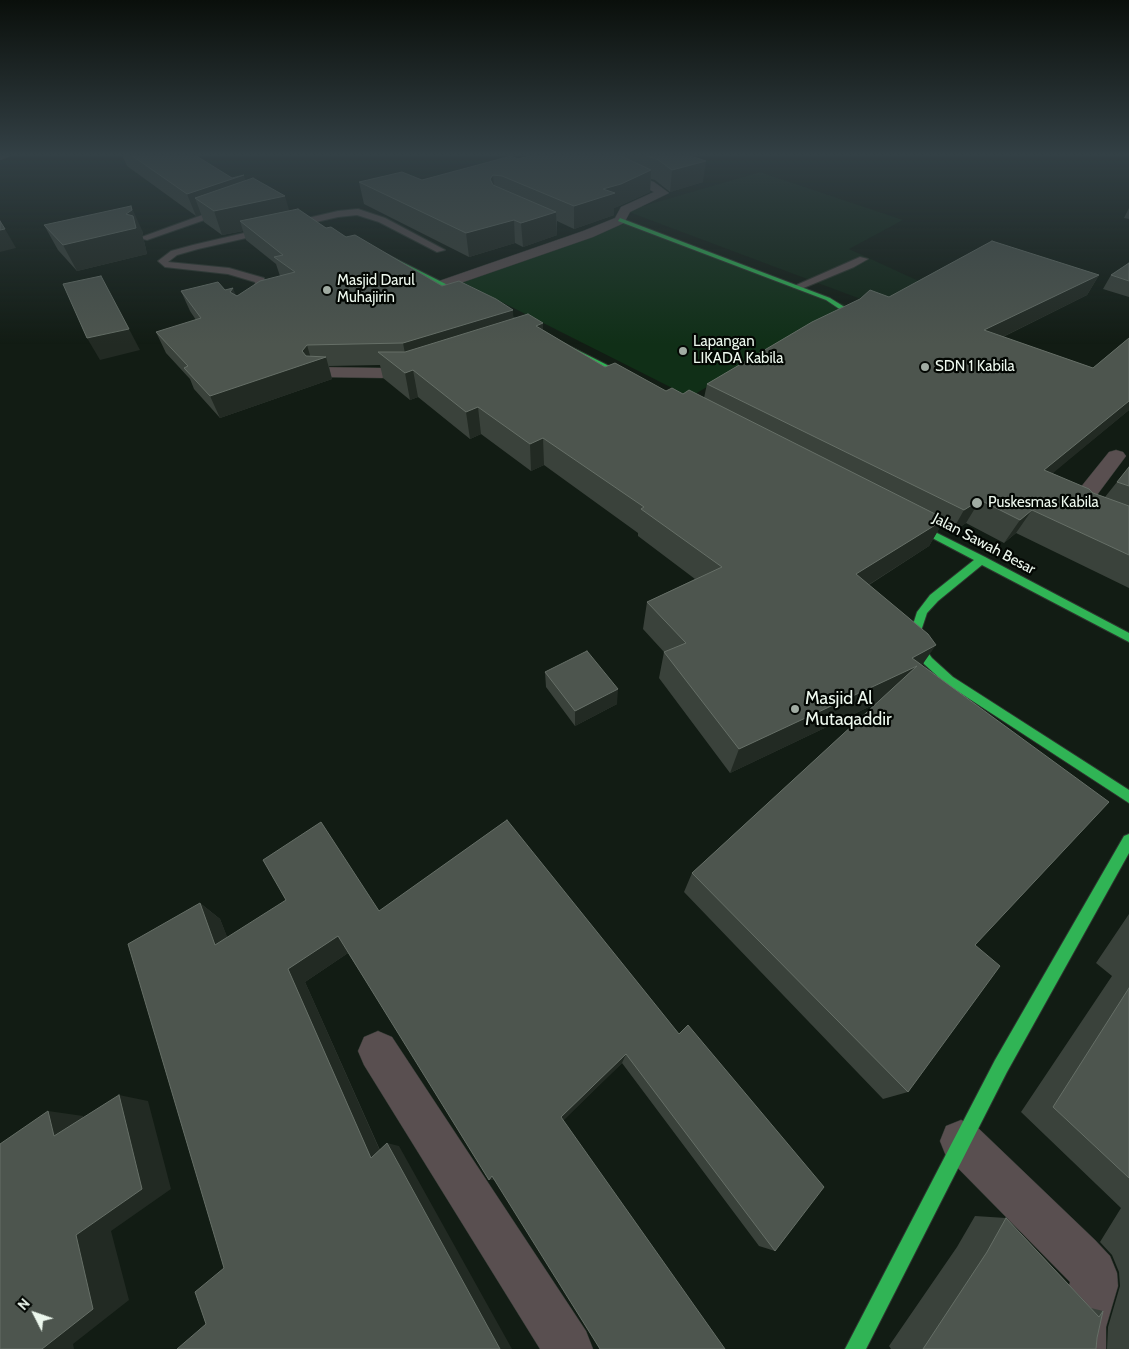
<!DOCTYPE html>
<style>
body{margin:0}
#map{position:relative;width:1129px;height:1349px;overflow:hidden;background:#121c14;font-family:Cabin,sans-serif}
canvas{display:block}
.north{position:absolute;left:10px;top:1289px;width:50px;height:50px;-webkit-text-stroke:4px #030703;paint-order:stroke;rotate:311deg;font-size:14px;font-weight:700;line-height:20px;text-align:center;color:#edf8ee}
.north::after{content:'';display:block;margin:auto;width:18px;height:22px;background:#edf8ee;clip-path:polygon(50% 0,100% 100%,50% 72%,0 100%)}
</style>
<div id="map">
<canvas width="1129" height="1349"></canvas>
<div class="north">N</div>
</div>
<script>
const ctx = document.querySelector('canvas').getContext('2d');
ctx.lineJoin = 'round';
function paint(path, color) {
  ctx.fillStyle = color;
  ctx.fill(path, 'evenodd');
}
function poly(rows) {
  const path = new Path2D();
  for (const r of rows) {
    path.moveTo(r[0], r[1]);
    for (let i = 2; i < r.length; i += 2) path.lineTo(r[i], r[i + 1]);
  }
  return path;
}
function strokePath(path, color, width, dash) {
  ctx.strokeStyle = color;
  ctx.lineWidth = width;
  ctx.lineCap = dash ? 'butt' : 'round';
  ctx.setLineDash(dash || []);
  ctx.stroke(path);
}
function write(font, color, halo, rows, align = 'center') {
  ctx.font = font + ' Cabin,sans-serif';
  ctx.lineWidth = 4.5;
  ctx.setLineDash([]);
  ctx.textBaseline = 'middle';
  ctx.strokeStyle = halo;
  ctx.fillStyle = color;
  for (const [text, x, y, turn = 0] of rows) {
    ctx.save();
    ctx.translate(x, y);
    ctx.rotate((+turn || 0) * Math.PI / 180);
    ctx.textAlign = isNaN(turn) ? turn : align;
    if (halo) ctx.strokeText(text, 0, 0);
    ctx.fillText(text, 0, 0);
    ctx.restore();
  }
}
paint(poly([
 [760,172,903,220,849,249,923,283,874,304,626,211]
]), '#122617');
paint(poly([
 [629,222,846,305,690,397,460,281]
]), '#102f17');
const lane = poly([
 [227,206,231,209,230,211,147,240,139,238,227,206],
 [358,209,385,218,445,250,437,252,379,222,357,215,338,217,198,249,177,255,168,262,229,268,264,278,268,295,262,306,258,307,253,304,258,295,255,282,228,274,165,267,158,261,171,251,193,245,338,211,358,209],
 [860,257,868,259,854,267,801,289,792,287,860,257]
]);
const street = poly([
 [0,155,13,155,0,160,0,155],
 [625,171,654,182,669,193,630,212,624,223,593,237,449,287,444,288,437,284,439,281,583,231,615,218,621,207,654,192,621,176,619,174,625,171],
 [420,363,426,364,429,368,426,372,382,378,320,377,314,376,311,372,314,368,320,367,382,368,420,363],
 [1116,450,1123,452,1126,456,1091,503,1129,519,1129,535,1076,514,1068,503,1109,452,1116,450],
 [378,1031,392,1037,586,1331,593,1349,540,1349,364,1065,358,1051,364,1037,378,1031],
 [961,1120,976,1126,1095,1240,1110,1256,1117,1273,1118,1286,1106,1327,1106,1349,1056,1349,1058,1327,1070,1282,946,1156,940,1141,946,1126,961,1120]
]);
const fast = poly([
 [620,218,830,298,851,311,848,316,823,329,819,329,819,327,844,312,826,300,618,221,620,218],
 [380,253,384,253,645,384,638,386,380,255,380,253],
 [903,516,985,557,1129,633,1129,642,982,565,938,601,927,613,920,634,924,647,932,658,953,677,1129,790,1129,803,945,683,924,664,914,648,910,634,917,612,930,595,974,560,900,521,898,519,903,516],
 [1129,834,1129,853,1007,1072,866,1349,845,1349,995,1060,1124,836,1129,834]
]);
strokePath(lane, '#2d362f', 2);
strokePath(street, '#2d362f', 1);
strokePath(fast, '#2d362f', 2);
paint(lane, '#594f50');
paint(street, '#594f50');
paint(fast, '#30b455');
paint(poly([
 [122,155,195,155,232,178,246,181,289,211,346,237,442,286,513,310,513,318,543,330,605,367,666,391,704,398,707,384,889,297,1099,275,1087,295,1003,337,1093,368,1129,338,1129,410,1052,473,1093,493,1105,497,1129,467,1129,588,1016,533,1004,543,966,523,951,533,940,527,929,546,869,585,922,665,975,945,908,1092,883,1099,684,892,692,873,877,703,730,773,659,678,664,652,643,629,647,602,695,579,638,536,638,533,544,465,531,471,481,434,470,439,418,397,410,400,383,378,380,365,329,366,332,379,220,418,194,389,190,379,166,353,156,332,196,320,190,311,181,291,225,290,237,296,280,276,276,264,246,240,243,231,222,235,204,222,201,214,196,216,127,166],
 [533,155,688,155,703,182,670,192,655,180,651,179,650,192,619,206,614,208,614,215,574,229,557,221,557,235,523,247,515,243,469,257,364,204,359,182,422,180,518,159],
 [1129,208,1129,219,1124,218],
 [44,225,142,230,143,235,142,235,144,241,147,254,77,271,58,250],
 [1129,263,1129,297,1103,289,1111,275],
 [545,672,617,704,575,726,546,687],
 [507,820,775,1251,759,1246,622,1063,563,1120,494,1180,348,953,305,982,380,1150,399,1146,206,1324,224,1268,200,903,220,919,227,937,380,911],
 [1129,914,1129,1349,1107,1349,1108,1327,1120,1286,1119,1272,1112,1255,1100,1242,1121,1208,1021,1112,1112,976,1096,963],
 [975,1216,1006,1218,1091,1308,1103,1311,1097,1338,1096,1349,891,1349,889,1346,957,1247]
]), '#3a423b');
paint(poly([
 [706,161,703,182,670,192,672,170],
 [651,170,650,192,619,206,614,208,614,215,574,229,574,206,603,189],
 [244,175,251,197,195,198,201,214,196,216,187,194],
 [493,175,495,197,490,179],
 [285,196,292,220,240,221,243,231,222,235,214,211],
 [131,206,142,230,143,235,142,235,144,241,147,254,77,271,63,245,126,214],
 [556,212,557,235,523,247,521,223],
 [514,220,515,243,469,257,466,233],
 [5,229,16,248,0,252,0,230],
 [1099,275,1087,295,974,351,984,330],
 [233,288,241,309,230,292],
 [513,310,514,330,407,364,403,343],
 [543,323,543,349,536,326],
 [129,329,140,350,100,360,87,338],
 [307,345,312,362,326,357,332,379,220,418,210,396,302,351],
 [413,370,418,397,410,400,405,373],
 [1129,401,1129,410,1029,493,1044,470],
 [478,407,481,434,470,439,466,412],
 [543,438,544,465,531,471,530,444],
 [980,500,966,523,951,533,964,510],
 [1032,510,1016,533,1004,543,1020,520],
 [945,519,929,546,843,601,856,574],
 [936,645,918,671,900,692,730,773,739,749],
 [618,689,617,704,575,726,575,711],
 [200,903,220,919,236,959,215,945],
 [338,936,351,951,305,982,384,1160,371,1158,288,969],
 [626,1054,622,1063,562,1122,561,1117],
 [119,1095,148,1101,171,1189,111,1231,129,1300,73,1344,74,1349,42,1349,76,1235],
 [48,1111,83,1116,89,1140,54,1136],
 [387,1143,399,1146,512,1349,500,1349],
 [492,1176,498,1177,494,1180,489,1180]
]), '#222a23');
const building = poly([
 [131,155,195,155,232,178,244,175,187,194,131,155],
 [533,155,620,155,621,156,651,170,621,184,603,189,615,193,574,206,502,176,493,175,490,179,493,185,556,212,521,223,514,220,466,233,359,182,402,172,422,180,511,156,518,159,533,155],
 [644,155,688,155,706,161,672,170,657,159,644,155],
 [253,178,285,196,214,211,195,198,253,178],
 [131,206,132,210,126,214,133,216,136,228,63,245,44,225,131,206],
 [298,209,326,228,331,227,346,237,355,235,442,286,459,281,496,299,513,310,403,343,307,345,302,351,306,356,326,357,210,396,184,368,188,366,156,332,201,318,181,291,218,282,225,290,233,288,230,292,237,296,260,281,295,272,274,257,283,255,240,221,298,209],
 [0,221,5,229,0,230,0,221],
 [992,241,1099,275,984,330,1093,368,1129,338,1129,401,1044,470,1089,489,1093,493,1129,506,1129,555,1032,510,1020,520,980,500,964,510,707,384,812,322,860,299,870,290,889,297,992,241],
 [1129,263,1129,281,1111,275,1129,263],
 [101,276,129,329,87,338,63,284,101,276],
 [528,314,543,323,536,326,605,367,615,363,666,391,672,388,683,394,689,390,945,519,856,574,928,634,936,645,912,658,1109,802,975,945,1000,966,908,1092,692,873,917,666,739,749,664,652,686,643,647,602,722,567,641,509,644,507,543,438,530,444,478,407,466,412,413,370,405,373,378,352,405,352,528,314],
 [1129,467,1129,486,1117,482,1129,467],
 [587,651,618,689,575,711,545,672,587,651],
 [507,820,679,1034,688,1025,824,1187,775,1251,626,1054,561,1117,725,1349,600,1349,492,1176,489,1180,338,936,288,969,371,1158,387,1143,500,1349,177,1349,206,1324,195,1292,224,1268,128,944,200,903,215,945,286,900,263,860,321,822,379,911,507,820],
 [1129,988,1129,1178,1053,1107,1129,988],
 [119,1095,142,1189,76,1235,93,1309,42,1349,0,1349,0,1144,48,1111,54,1136,119,1095],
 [1006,1218,1099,1317,1103,1311,1097,1338,1096,1349,923,1349,987,1252,1006,1218]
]);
paint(building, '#4d554e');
strokePath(building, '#666f67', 1);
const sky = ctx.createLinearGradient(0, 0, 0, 344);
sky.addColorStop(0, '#0a0f0b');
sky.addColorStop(0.45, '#334045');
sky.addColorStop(1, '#33404500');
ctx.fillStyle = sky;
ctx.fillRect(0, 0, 1129, 344);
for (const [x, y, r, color] of [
 [327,290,5,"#a0aba2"],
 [683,351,5,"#a0aba2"],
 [925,367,5,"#a0aba2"],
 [977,503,6,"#a0aba2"],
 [795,709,5,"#a0aba2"]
]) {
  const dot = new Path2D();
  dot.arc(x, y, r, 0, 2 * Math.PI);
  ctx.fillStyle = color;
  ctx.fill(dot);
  strokePath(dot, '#030703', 2);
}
write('15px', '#edf8ee', '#030703', [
 ["Masjid Darul",337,281],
 ["Muhajirin",337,298],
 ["Lapangan",693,342],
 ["LIKADA Kabila",693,359],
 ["SDN 1 Kabila",935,367],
 ["Puskesmas Kabila",988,503]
], 'left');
write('15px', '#edf8ee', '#030703', [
 ["Jalan Sawah Besar",984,544,28]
]);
write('18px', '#edf8ee', '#030703', [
 ["Masjid Al",805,699],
 ["Mutaqaddir",805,720]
], 'left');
</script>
